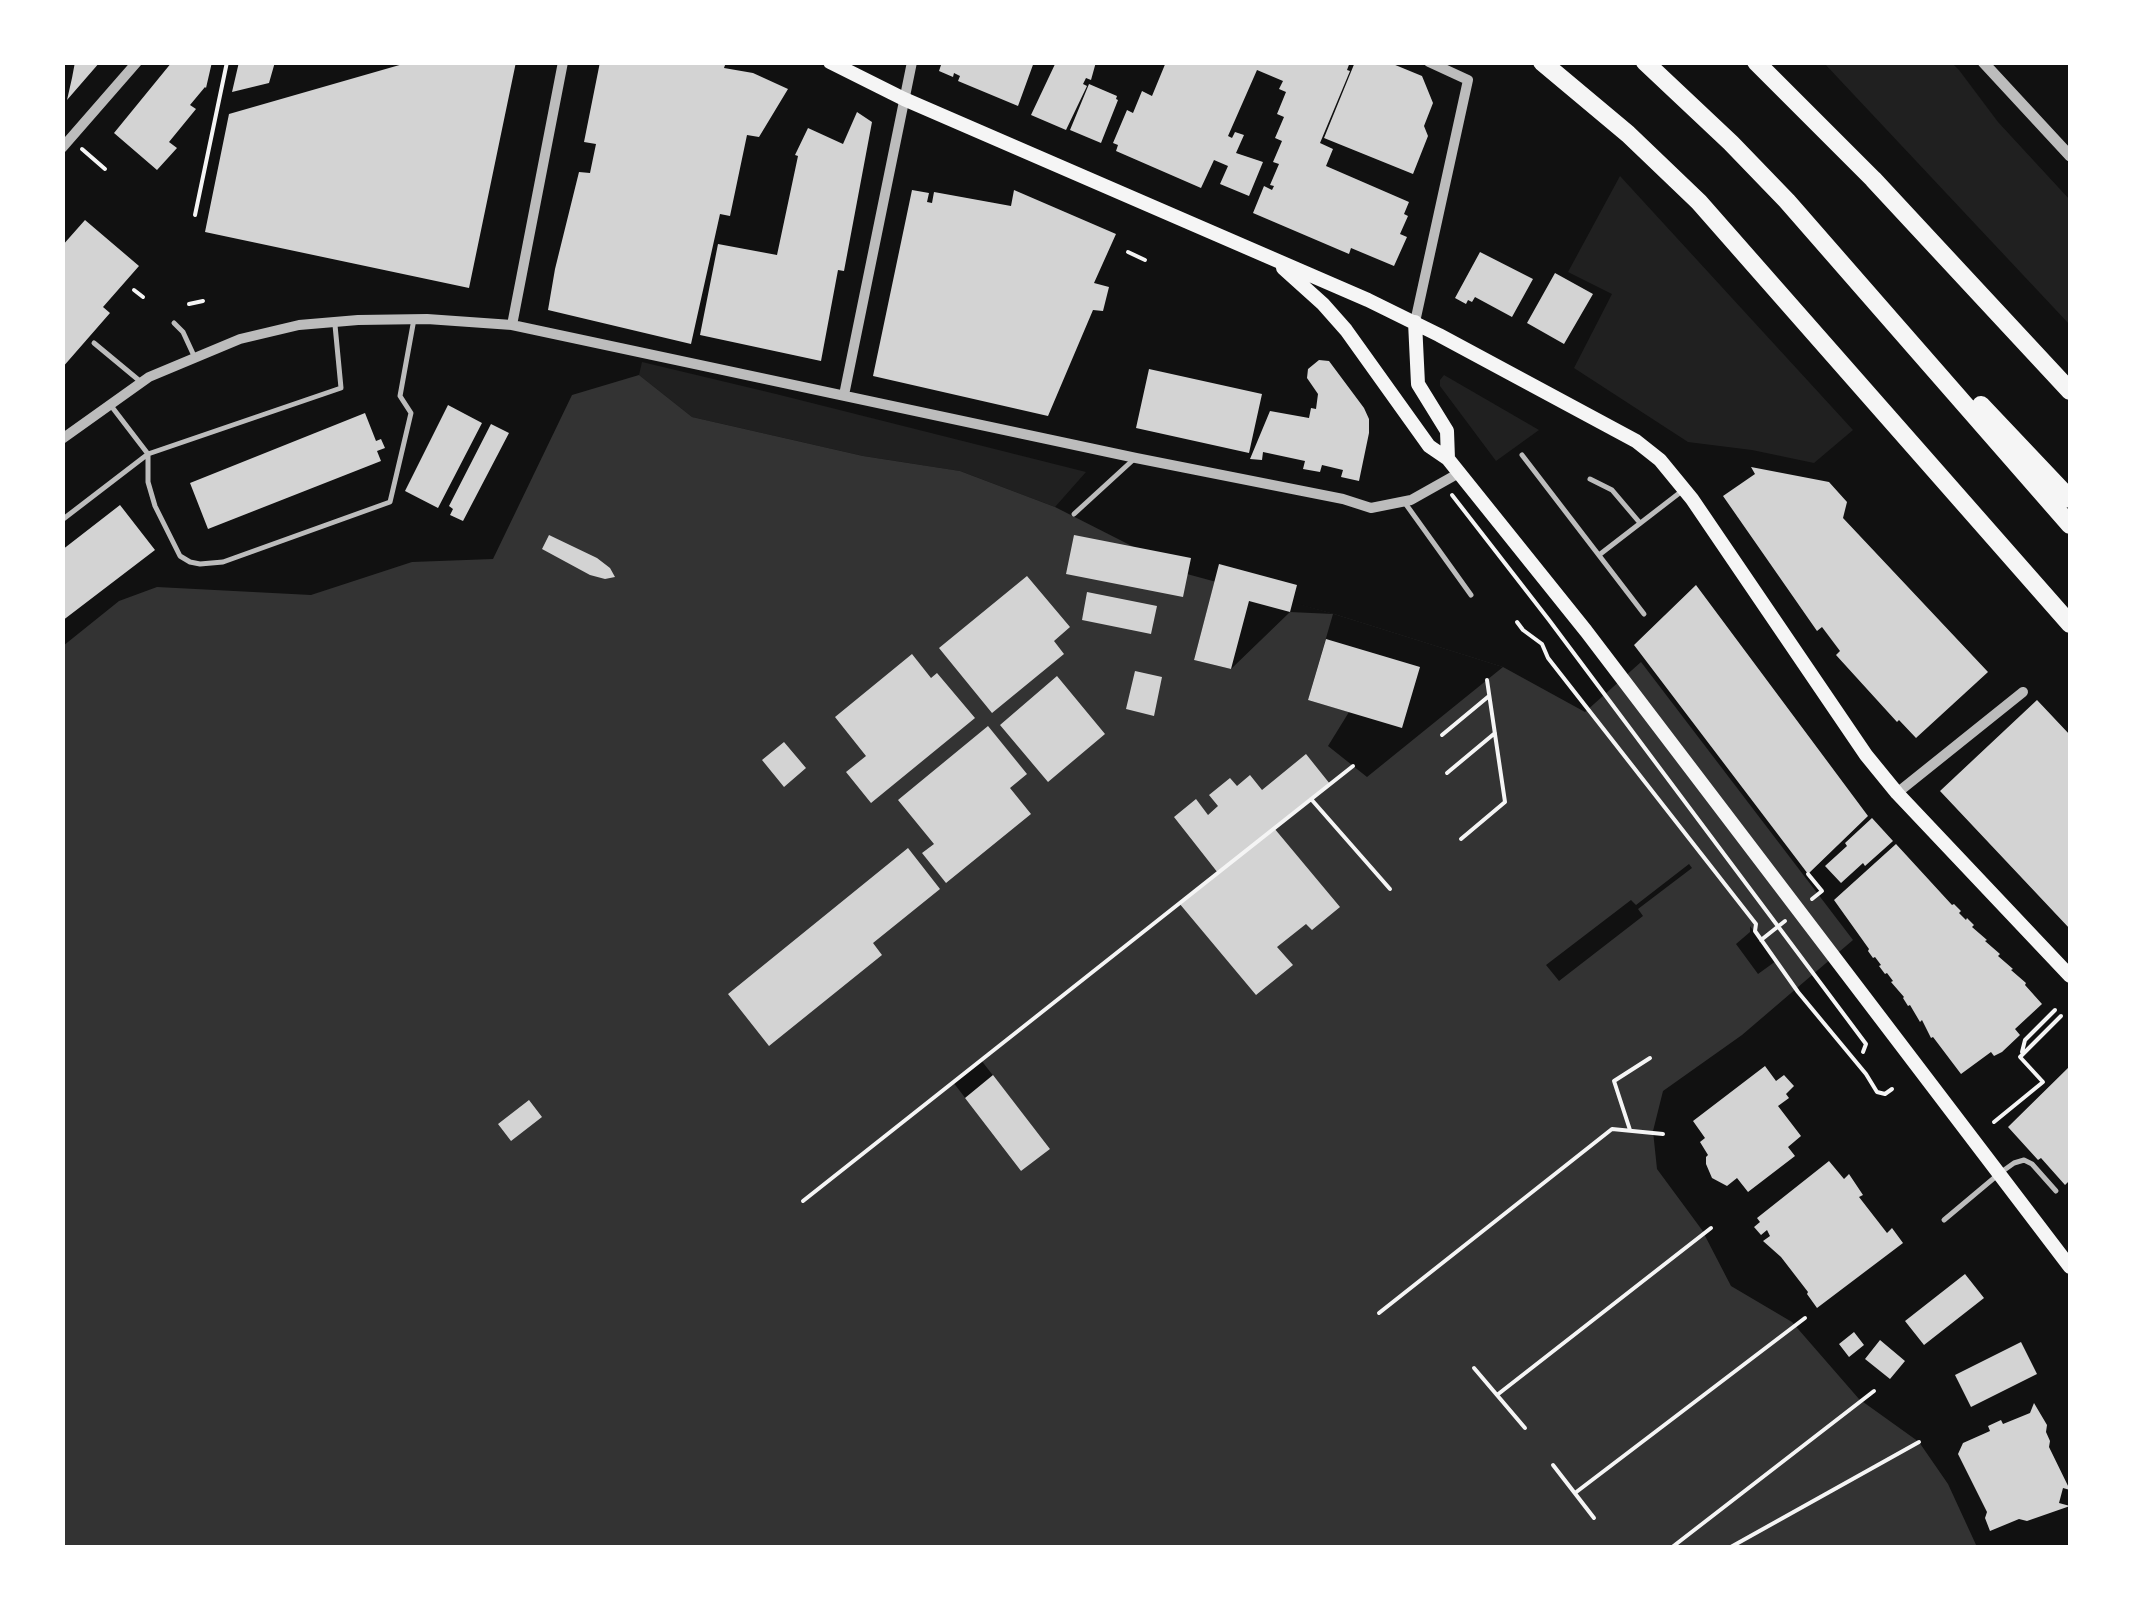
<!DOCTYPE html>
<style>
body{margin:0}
#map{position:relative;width:2133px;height:1610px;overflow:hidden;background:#111;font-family:Overpass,sans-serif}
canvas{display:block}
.frame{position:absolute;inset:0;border:65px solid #fff;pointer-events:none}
</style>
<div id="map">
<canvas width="2133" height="1610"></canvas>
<div class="frame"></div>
</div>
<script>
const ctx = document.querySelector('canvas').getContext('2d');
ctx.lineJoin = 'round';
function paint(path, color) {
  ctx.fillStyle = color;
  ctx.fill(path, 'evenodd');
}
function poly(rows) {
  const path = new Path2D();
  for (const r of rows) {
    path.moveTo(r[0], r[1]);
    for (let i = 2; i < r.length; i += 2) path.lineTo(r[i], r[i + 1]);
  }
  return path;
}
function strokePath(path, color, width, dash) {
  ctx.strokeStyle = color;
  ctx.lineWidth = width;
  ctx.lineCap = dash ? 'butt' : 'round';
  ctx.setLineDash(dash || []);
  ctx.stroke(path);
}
paint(poly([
 [1824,63,1952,63,1959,70,1998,122,2070,200,2070,325],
 [1620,176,1853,430,1814,463,1752,450,1688,442,1574,368,1612,294,1568,272],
 [642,362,776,394,1086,472,1055,507,960,471,863,456,692,417,639,375],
 [1444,375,1539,430,1496,461,1440,386,1440,380]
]), '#202020');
paint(poly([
 [639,375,692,417,863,456,960,471,1055,507,1187,574,1334,614,1503,667,1585,712,1641,662,1853,940,1742,1035,1663,1091,1653,1131,1657,1169,1702,1230,1731,1286,1792,1322,1859,1399,1919,1442,1948,1484,1977,1547,63,1548,63,646,119,601,157,587,311,595,412,562,493,559,572,395]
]), '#333');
paint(poly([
 [1215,580,1334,614,1503,667,1367,777,1328,746,1349,712,1308,700,1333,614,1290,612,1231,669,1194,660],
 [1689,864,1692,868,1638,909,1643,916,1559,981,1546,965,1631,900,1636,905],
 [1750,926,1776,961,1758,974,1736,944,1750,932],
 [981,1060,1050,1149,1021,1171,953,1082]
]), '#111');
paint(poly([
 [75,62,100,62,67,100,72,78],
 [172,62,212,62,206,88,205,87,190,105,196,109,169,142,177,148,157,170,114,133],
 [239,62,275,62,269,83,232,92],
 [410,62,516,62,469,288,205,232,229,114],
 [600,62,726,62,724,68,753,73,788,89,759,137,747,135,730,216,720,214,691,344,548,310,555,269,579,172,590,173,596,144,584,142],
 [942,62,1034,62,1018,106,958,81,960,76,954,73,953,77,939,71],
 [1056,62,1096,62,1091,80,1086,78,1083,84,1087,86,1066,130,1031,115],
 [1166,62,1350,62,1347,70,1350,71,1320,143,1333,149,1326,166,1409,202,1404,214,1408,216,1400,234,1407,237,1394,266,1351,248,1349,254,1253,213,1264,186,1272,190,1274,186,1270,185,1279,164,1273,162,1282,141,1275,138,1284,117,1277,114,1286,92,1279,89,1283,81,1257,70,1228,136,1232,138,1235,132,1244,135,1236,153,1263,162,1249,196,1220,184,1228,166,1214,160,1201,188,1116,151,1118,145,1113,143,1127,110,1133,113,1142,91,1152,96],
 [1355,62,1388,62,1422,76,1433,103,1424,126,1428,136,1413,174,1324,138],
 [1089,84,1117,96,1116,99,1118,100,1101,143,1070,130],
 [857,112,872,122,844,271,838,270,821,361,700,335,718,244,777,255,798,156,795,155,808,128,843,144],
 [912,190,929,193,927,202,932,203,934,192,1011,206,1014,190,1116,234,1094,283,1109,287,1103,311,1093,310,1048,416,873,376],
 [85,220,139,266,103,307,110,313,62,368,62,246],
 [1480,252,1533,279,1512,317,1475,297,1472,302,1468,300,1466,304,1455,298],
 [1555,273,1593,294,1564,344,1527,323],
 [1319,360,1329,361,1364,408,1369,419,1369,433,1359,481,1341,477,1343,470,1322,465,1320,472,1303,469,1305,461,1263,452,1262,460,1250,459,1270,411,1309,418,1311,408,1316,409,1318,394,1307,378,1308,369],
 [1149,369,1262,394,1249,453,1136,428],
 [448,405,482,423,438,508,405,491],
 [365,413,376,441,381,439,385,448,377,451,381,461,208,529,190,483],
 [491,424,509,433,463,521,450,515,453,509,449,506],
 [1751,467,1829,482,1847,502,1843,518,1988,672,1916,738,1899,720,1897,722,1836,655,1840,651,1822,627,1817,631,1723,496,1755,474],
 [120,505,155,550,62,621,62,550],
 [549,535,597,558,610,568,615,577,605,579,590,575,542,549],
 [1074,535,1191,558,1183,597,1066,574],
 [1219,564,1297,585,1290,612,1249,601,1231,669,1194,660],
 [1027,576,1070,627,1054,641,1064,654,992,713,939,648],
 [1696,585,1868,816,1808,874,1634,645],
 [1087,592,1157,606,1151,634,1082,620],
 [1326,639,1420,667,1402,728,1308,700],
 [912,654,931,678,937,673,975,718,871,803,846,772,866,756,835,717],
 [1135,671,1162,677,1154,716,1126,709],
 [1057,676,1105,734,1048,782,1000,725],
 [2037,700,2070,735,2070,929,1940,791],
 [988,726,1027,774,1010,788,1031,814,946,883,922,853,934,844,898,800],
 [784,742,806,768,784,787,762,760],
 [1306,754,1330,784,1274,828,1340,907,1312,930,1306,924,1277,947,1293,965,1256,995,1179,903,1218,873,1174,817,1196,799,1208,815,1218,806,1209,795,1230,778,1237,786,1250,775,1262,790],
 [1872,818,1893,841,1865,866,1863,863,1841,883,1825,866,1847,846,1845,843],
 [1896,844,1952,905,1954,904,1961,911,1959,913,1966,920,1967,918,1974,925,1972,927,1987,940,1985,941,2000,954,1998,956,2013,969,2011,970,2026,983,2025,985,2042,1004,2015,1029,2020,1035,2002,1052,1994,1056,1991,1052,1961,1074,1933,1037,1931,1038,1922,1020,1920,1022,1910,1005,1908,1006,1903,998,1904,997,1891,982,1893,981,1887,973,1885,974,1879,966,1881,965,1875,957,1873,958,1868,951,1869,949,1834,900],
 [908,848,940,889,873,943,882,955,769,1046,728,994],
 [1765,1066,1776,1081,1784,1075,1794,1086,1786,1094,1789,1098,1778,1106,1801,1136,1788,1147,1795,1156,1748,1192,1737,1178,1727,1186,1712,1178,1706,1164,1706,1157,1708,1155,1700,1142,1705,1138,1693,1121],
 [2070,1066,2070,1180,2065,1185,2041,1158,2038,1160,2008,1127],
 [993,1075,1050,1149,1021,1171,965,1098],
 [529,1100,542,1117,511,1141,498,1124],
 [1829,1161,1844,1179,1849,1174,1863,1195,1859,1197,1887,1233,1892,1228,1903,1243,1817,1308,1807,1294,1808,1292,1781,1257,1763,1241,1770,1236,1767,1230,1761,1235,1754,1227,1760,1222,1757,1218],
 [1965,1274,1984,1298,1924,1345,1905,1321],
 [1854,1332,1864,1345,1849,1357,1839,1344],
 [1880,1340,1905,1361,1890,1379,1865,1359],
 [2021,1342,2037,1374,1971,1407,1955,1375],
 [2034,1403,2047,1425,2046,1432,2050,1441,2049,1447,2070,1490,2063,1488,2059,1503,2070,1506,2027,1521,2019,1519,1990,1531,1985,1518,1987,1512,1958,1454,1963,1443,1990,1431,1988,1426,2001,1420,2003,1424,2030,1413]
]), '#d3d3d3');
strokePath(poly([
 [82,149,105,169],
 [195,215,227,62],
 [1128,252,1145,260],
 [134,290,143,297],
 [189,304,203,301],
 [1452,495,1549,620,1866,1044,1863,1052],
 [1517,622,1523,630,1542,644,1548,658,1756,924,1755,931,1798,992,1866,1074,1877,1092,1885,1094,1892,1089],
 [1442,735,1489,696],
 [1447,773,1495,733],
 [1311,799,1390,889],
 [1461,839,1505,802,1487,680],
 [1808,874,1822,891,1812,899],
 [1761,940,1785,921],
 [2022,1052,2025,1040,2055,1010],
 [1994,1122,2043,1082,2020,1057,2061,1016],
 [1630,1130,1614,1081,1650,1058],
 [803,1201,1353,766],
 [1379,1313,1612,1129,1663,1134],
 [1474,1368,1525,1428],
 [1497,1395,1711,1228],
 [1553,1465,1594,1518],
 [1575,1493,1805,1318],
 [1671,1548,1874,1391],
 [1729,1548,1919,1442]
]), '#f5f5f5', 4);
strokePath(poly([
 [174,323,183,332,195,358],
 [335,325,341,388,148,454,148,482,155,506,180,556,190,562,200,564,223,562,390,502,411,413,400,396,414,319],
 [94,343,141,382],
 [1522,455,1644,614],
 [1590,479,1612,490,1640,523],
 [1405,503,1471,595],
 [1074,514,1133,460],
 [62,520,148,454,112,407],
 [1599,555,1682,491],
 [1944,1220,2000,1173,2014,1163,2024,1160,2032,1164,2056,1191]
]), '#bcbcbc', 5);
strokePath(poly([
 [62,148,137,62],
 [1415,322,1468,80,1429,62],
 [512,325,563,62],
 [844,395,912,62],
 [62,439,149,377,240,339,299,325,358,320,427,319,512,325,1136,458,1343,499,1371,508,1411,500,1459,473],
 [1897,793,2023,692]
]), '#bcbcbc', 10);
strokePath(poly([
 [1983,62,2070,156]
]), '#bcbcbc', 11);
strokePath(poly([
 [830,62,904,99,1368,300,1439,335,1636,441,1660,460,1692,499,1866,755,1897,793,2070,976],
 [1283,268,1323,304,1346,330,1429,446,1448,459,1586,631,2070,1267],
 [1415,322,1418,384,1447,431,1448,459]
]), '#f5f5f5', 14);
strokePath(poly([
 [1542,62,1628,134,1699,202,2070,624],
 [1645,62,1731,143,1787,201,2070,525],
 [1756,62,1873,179,2070,391],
 [1981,405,2070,499]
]), '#f5f5f5', 18);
</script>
